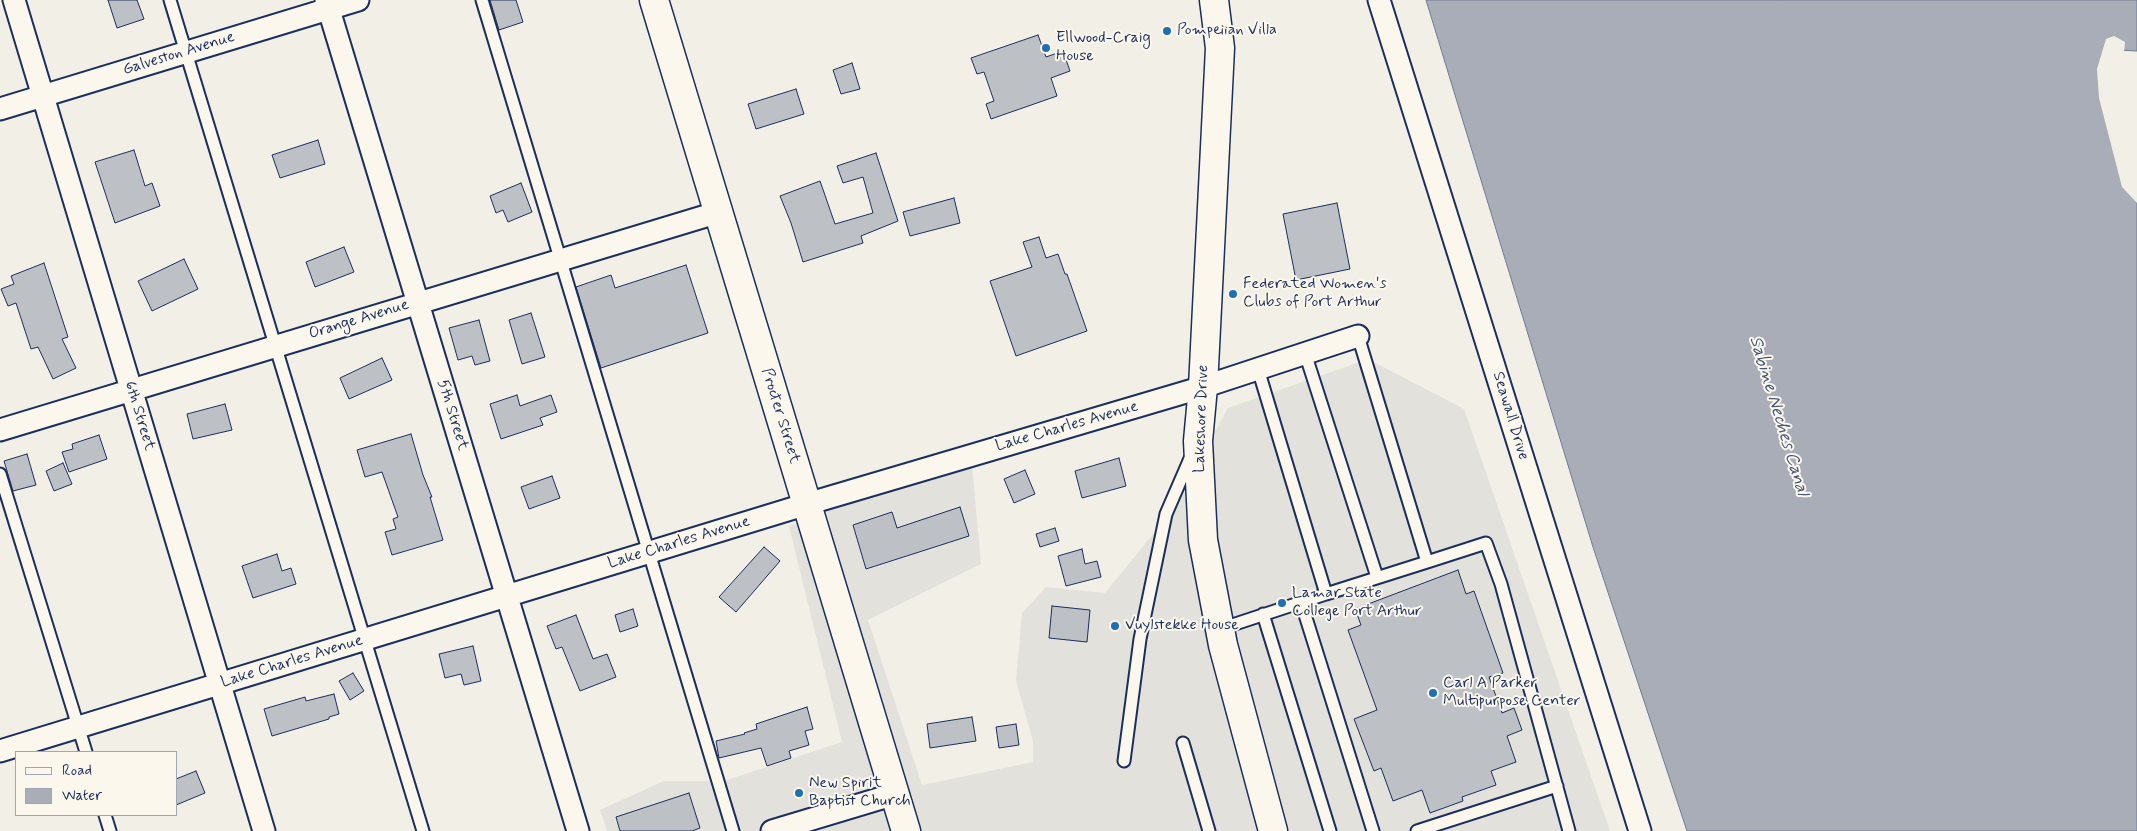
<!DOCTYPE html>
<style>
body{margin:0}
#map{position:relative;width:2137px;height:831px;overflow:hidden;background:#f2efe6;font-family:Mynerve,sans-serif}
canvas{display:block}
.legend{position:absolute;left:15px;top:751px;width:162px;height:65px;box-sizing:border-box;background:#fbf7ec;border:1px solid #a1a7b3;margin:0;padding:6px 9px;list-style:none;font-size:15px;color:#1b2f5e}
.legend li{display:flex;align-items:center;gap:10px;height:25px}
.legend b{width:25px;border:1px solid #a1a7b3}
</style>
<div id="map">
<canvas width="2137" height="831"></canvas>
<ul class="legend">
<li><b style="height:6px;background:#fbf7ec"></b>Road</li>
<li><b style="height:14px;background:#a9adb7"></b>Water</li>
</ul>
</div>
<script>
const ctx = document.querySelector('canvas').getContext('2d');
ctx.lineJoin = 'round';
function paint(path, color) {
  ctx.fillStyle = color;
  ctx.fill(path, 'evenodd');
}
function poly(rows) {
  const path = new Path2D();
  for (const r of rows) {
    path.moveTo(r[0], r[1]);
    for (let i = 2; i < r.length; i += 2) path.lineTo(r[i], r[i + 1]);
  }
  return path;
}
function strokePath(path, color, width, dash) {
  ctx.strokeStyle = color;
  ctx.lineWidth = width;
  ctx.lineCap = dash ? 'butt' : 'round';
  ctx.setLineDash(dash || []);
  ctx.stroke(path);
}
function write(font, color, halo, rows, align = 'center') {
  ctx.font = font + ' Mynerve,sans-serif';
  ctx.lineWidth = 4;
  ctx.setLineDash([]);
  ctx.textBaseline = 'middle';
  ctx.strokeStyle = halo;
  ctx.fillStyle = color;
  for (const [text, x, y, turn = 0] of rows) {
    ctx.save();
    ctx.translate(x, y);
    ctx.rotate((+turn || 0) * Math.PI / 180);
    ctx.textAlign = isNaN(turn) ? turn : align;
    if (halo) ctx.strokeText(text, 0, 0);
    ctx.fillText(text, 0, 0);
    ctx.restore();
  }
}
paint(poly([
 [1368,359,1464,409,1610,831,607,831,600,810,664,781,724,781,842,742,789,526,832,509,972,465,981,564,868,620,922,785,1033,762,1033,741,1016,681,1022,613,1046,587,1105,593,1171,512,1228,408]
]), '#e2e1dc');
const water = poly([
 [1426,0,2137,0,2137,51,2117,50,2112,89,2132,179,2137,184,2137,831,1687,831,1593,547,1426,0]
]);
paint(water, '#a9adb7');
strokePath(water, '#707b93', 1);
paint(poly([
 [2114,36,2125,42,2124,52,2119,52,2114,89,2134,178,2137,181,2137,203,2122,187,2099,98,2097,69,2106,39]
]), '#f2efe6');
const building = poly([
 [108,0,137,0,144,19,117,28,108,0],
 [490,0,516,0,523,22,499,30,490,0],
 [1038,35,1046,57,1063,51,1070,71,1051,78,1057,96,991,119,986,104,994,101,984,72,977,74,971,58,1038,35],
 [852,63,860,89,841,94,833,70,852,63],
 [796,89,804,114,756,129,748,104,796,89],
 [318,140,325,164,280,178,272,155,318,140],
 [134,150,145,186,152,183,160,206,115,223,95,162,134,150],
 [876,153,898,221,861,236,863,243,803,262,791,223,780,196,820,181,835,224,873,213,863,177,843,183,837,166,876,153],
 [521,183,532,212,508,222,503,210,496,213,490,196,521,183],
 [954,198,960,223,910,236,903,212,954,198],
 [1337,203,1350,269,1296,280,1283,214,1337,203],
 [1039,237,1046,258,1058,254,1065,274,1067,274,1087,331,1016,356,990,281,1032,267,1023,242,1039,237],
 [344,247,354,272,315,287,306,262,344,247],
 [184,259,198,289,152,311,138,281,184,259],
 [44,263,68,337,62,339,76,368,53,379,38,347,31,349,16,303,8,306,1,289,14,284,11,276,44,263],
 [686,265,708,333,601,368,576,287,611,275,615,288,686,265],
 [531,313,545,357,522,364,509,320,531,313],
 [479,320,490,361,475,365,472,356,458,360,449,328,479,320],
 [382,358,392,380,349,399,340,378,382,358],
 [517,395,520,406,551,395,557,412,540,418,543,425,501,439,490,404,517,395],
 [225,404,232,430,193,439,187,414,225,404],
 [411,434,423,475,432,497,430,497,443,540,392,555,385,532,396,529,393,519,398,517,382,472,365,477,357,450,411,434],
 [99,435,107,459,69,472,62,452,73,449,72,444,99,435],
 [27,454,36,485,13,491,4,461,27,454],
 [1119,458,1126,486,1082,498,1075,471,1119,458],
 [63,463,72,484,54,491,46,471,63,463],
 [1025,470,1035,494,1014,503,1004,479,1025,470],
 [552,476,560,498,529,509,521,487,552,476],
 [960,507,969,536,866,569,853,525,892,512,897,528,960,507],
 [1055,528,1059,541,1040,547,1036,534,1055,528],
 [764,547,780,561,736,612,719,597,764,547],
 [1082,549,1085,564,1097,561,1101,577,1066,586,1058,556,1082,549],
 [277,554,282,571,291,568,296,584,253,598,242,566,277,554],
 [1458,570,1466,594,1474,591,1503,673,1489,677,1502,713,1514,708,1522,730,1507,736,1516,762,1491,771,1496,785,1462,797,1463,801,1430,813,1422,790,1393,801,1381,768,1374,771,1354,719,1377,710,1348,630,1361,625,1355,609,1458,570],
 [1052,606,1090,610,1087,642,1049,638,1052,606],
 [633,609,638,626,620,632,615,615,633,609],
 [576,615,593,659,607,654,616,677,580,691,562,647,556,649,547,626,576,615],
 [473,646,481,681,464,685,461,674,445,678,439,654,473,646],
 [353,673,364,691,350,700,339,681,353,673],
 [334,694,339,714,329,717,329,719,272,736,264,709,305,697,306,701,334,694],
 [807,707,813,729,805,731,809,745,789,751,791,758,767,766,761,748,719,758,716,741,745,734,744,733,757,729,756,724,807,707],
 [972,717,976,741,930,748,927,724,972,717],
 [1016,724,1019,745,999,748,996,727,1016,724],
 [196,771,205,793,176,805,176,779,196,771],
 [689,793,700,828,692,831,620,831,616,817,689,793]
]);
paint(building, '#bdc0c4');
strokePath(building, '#1b2f5e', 1);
const lane = poly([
 [170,0,423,831],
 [482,0,733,831],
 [1358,336,1427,562,1486,543,1501,584,1569,831],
 [1305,353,1377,577],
 [1258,369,1326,594,1427,562],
 [0,474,86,752],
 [1301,602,1373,831],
 [1263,614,1330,831],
 [1220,629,1326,594],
 [1183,743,1209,831],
 [1124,761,1140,639,1166,514,1192,454],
 [105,815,110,831],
 [1417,831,1557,786]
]);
const street = poly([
 [14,0,264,831],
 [326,0,578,831],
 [1379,0,1640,831],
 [0,109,358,0],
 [0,430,719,212],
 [0,751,807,504,1203,387,1358,336],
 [772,831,895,794]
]);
const secondary = poly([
 [654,0,906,831],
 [1214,0,1220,48,1203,387,1198,441,1203,540,1223,645,1273,831]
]);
strokePath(lane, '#1b2f5e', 15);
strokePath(street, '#1b2f5e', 25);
strokePath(secondary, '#1b2f5e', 31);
strokePath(lane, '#fbf7ec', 11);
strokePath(street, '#fbf7ec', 21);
strokePath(secondary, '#fbf7ec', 28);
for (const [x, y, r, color] of [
 [1167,31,5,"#1f6fb2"],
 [1046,48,5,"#1f6fb2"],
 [1233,294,5,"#1f6fb2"],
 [1282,603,5,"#1f6fb2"],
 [1115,626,5,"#1f6fb2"],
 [1433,693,5,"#1f6fb2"],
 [799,793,5,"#1f6fb2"]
]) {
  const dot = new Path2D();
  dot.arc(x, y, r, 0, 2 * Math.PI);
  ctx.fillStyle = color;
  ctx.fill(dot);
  strokePath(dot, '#fbf7ec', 2);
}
write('16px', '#1b2f5e', '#fbf7ec', [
 ["Pompeiian Villa",1177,31],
 ["Ellwood-Craig",1056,39],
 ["House",1056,57],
 ["Federated Women's",1243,285],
 ["Clubs of Port Arthur",1243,303],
 ["Lamar State",1292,594],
 ["College Port Arthur",1292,612],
 ["Vuylstekke House",1125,626],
 ["Carl A Parker",1443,684],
 ["Multipurpose Center",1443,702],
 ["New Spirit",809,784],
 ["Baptist Church",809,802]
], 'left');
write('16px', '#1b2f5e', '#fbf7ec', [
 ["Galveston Avenue",179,54,-17],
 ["Orange Avenue",359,320,-17],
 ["5th Street",452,415,73],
 ["6th Street",139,416,73],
 ["Procter Street",780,416,73],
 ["Seawall Drive",1510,416,73],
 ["Lakeshore Drive",1202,419,-88],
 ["Lake Charles Avenue",1067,427,-16],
 ["Lake Charles Avenue",679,543,-17],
 ["Lake Charles Avenue",292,662,-17]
]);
write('italic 18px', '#465579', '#fbf7ec', [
 ["Sabine Neches Canal",1778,416,73]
]);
</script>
